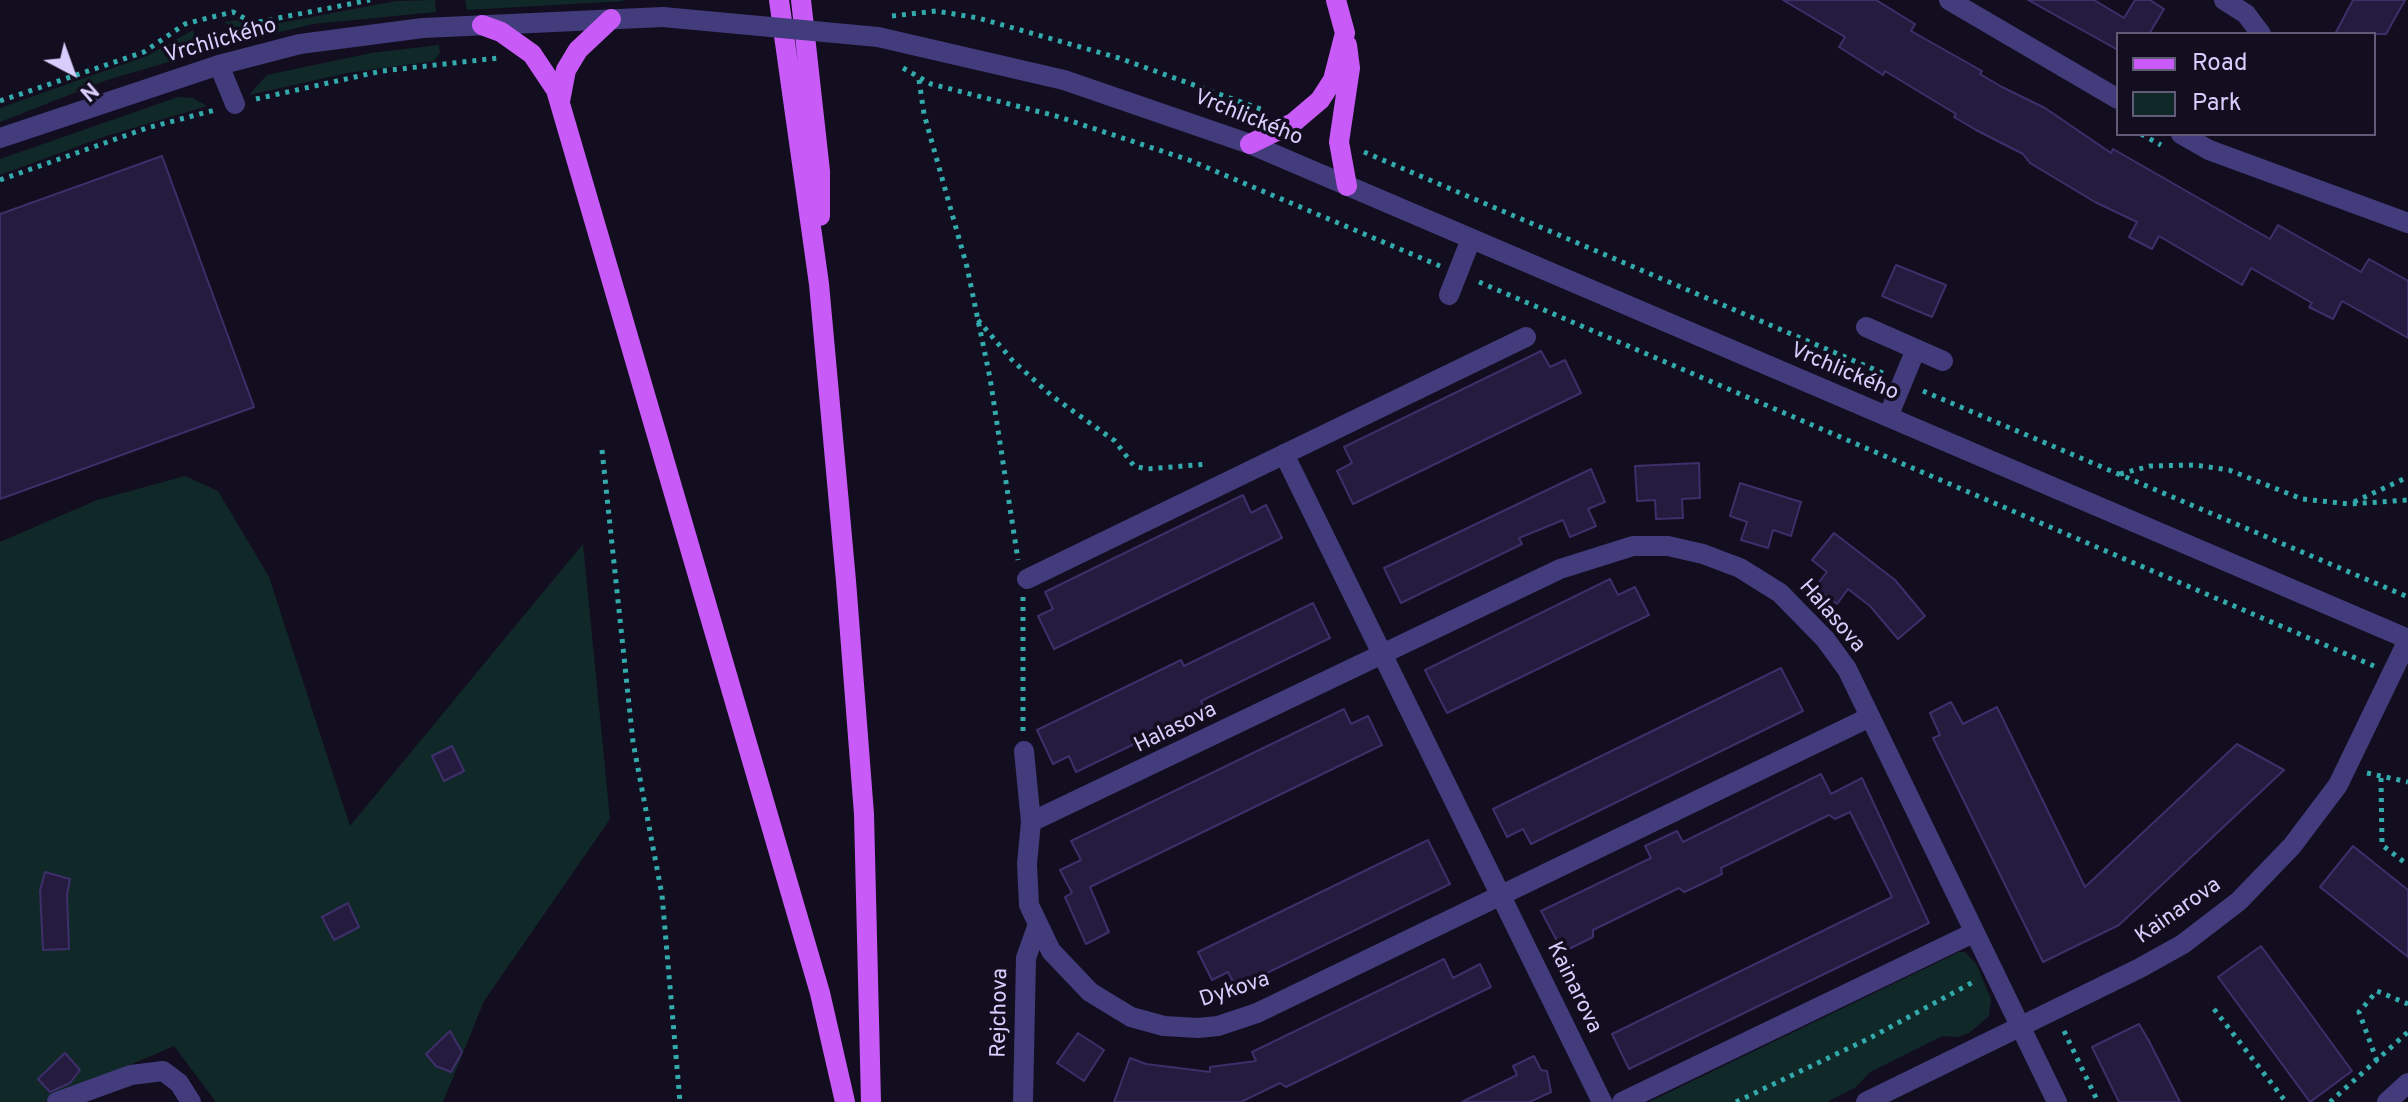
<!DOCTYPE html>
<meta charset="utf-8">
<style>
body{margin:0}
#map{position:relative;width:2408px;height:1102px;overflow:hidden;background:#120e1f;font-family:Overpass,sans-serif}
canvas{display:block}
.legend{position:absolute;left:2116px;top:32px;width:260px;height:104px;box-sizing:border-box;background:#120e1f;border:2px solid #615b78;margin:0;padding:10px 14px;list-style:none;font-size:24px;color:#d7cefd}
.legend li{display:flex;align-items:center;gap:16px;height:40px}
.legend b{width:40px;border:2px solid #615b78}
.north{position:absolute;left:32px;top:32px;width:80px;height:80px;-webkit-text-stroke:6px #120e1f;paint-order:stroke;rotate:139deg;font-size:22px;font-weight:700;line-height:32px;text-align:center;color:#d7cefd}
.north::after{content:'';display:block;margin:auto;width:28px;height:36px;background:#d7cefd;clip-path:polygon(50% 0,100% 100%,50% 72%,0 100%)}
</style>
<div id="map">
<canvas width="2408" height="1102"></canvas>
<ul class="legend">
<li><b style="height:10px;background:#c85bf7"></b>Road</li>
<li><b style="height:22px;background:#112829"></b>Park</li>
</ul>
<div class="north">N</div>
</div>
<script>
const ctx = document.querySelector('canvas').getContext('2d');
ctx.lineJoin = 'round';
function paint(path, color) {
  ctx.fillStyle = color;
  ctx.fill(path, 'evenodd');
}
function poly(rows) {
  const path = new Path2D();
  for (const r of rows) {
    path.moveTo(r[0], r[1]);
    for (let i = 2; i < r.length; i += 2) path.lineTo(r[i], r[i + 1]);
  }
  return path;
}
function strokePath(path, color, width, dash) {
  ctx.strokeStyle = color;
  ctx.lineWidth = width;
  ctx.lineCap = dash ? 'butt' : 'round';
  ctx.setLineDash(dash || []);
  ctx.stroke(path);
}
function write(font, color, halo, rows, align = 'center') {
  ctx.font = font + ' Overpass,sans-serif';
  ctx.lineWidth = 7;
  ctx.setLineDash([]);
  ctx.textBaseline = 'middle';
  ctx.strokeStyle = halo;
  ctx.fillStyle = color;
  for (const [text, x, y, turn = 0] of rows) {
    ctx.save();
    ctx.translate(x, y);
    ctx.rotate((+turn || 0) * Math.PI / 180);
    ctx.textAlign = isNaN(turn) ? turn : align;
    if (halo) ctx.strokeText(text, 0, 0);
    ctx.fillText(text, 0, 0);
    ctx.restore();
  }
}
paint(poly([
 [435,0,436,12,313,24,263,36,246,36,224,22,236,20,254,28,396,1],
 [465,0,622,0,624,1,467,10],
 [193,30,195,40,179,59,107,80,0,122,0,108,147,56],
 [439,45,440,53,434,61,347,73,249,95,267,75,371,53],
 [178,97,193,98,207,106,103,137,0,175,0,159],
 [185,476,218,491,269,577,350,826,583,544,610,819,484,1001,443,1102,216,1102,174,1046,44,1102,0,1102,0,542,97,500],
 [1959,952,1965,952,1976,963,1991,999,1989,1016,1969,1033,1958,1037,1942,1036,1870,1072,1856,1087,1827,1102,1649,1102]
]), '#112829');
const building = poly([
 [1783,0,1876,0,1915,24,1911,31,1982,71,1980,74,2002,87,2045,108,2111,153,2113,149,2270,239,2278,225,2361,272,2369,259,2408,281,2408,338,2342,301,2333,319,2309,307,2312,303,2251,268,2242,285,2159,236,2152,249,2129,237,2137,222,2095,202,2030,163,2023,154,1976,130,1954,117,1956,114,1885,71,1883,75,1839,47,1845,37,1783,0],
 [2028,0,2094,0,2124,18,2135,0,2150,0,2164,9,2149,34,2118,34,2118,50,2028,0],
 [2353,0,2405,0,2386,34,2335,34,2353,0],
 [162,156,254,407,0,499,0,214,162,156],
 [1896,265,1946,285,1932,317,1882,296,1896,265],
 [1541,351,1550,367,1565,360,1581,393,1353,504,1337,471,1352,463,1344,447,1541,351],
 [1699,463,1700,498,1682,499,1683,518,1656,519,1655,500,1637,501,1635,466,1699,463],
 [1591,469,1605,502,1588,509,1596,526,1570,537,1563,520,1519,538,1522,544,1401,603,1384,568,1591,469],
 [1740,483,1801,502,1791,536,1773,530,1768,548,1741,540,1747,522,1730,516,1740,483],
 [1243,495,1251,513,1266,505,1282,538,1054,649,1038,616,1053,609,1045,592,1243,495],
 [1834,533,1895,580,1925,616,1898,639,1870,606,1848,589,1837,604,1815,587,1827,572,1812,560,1834,533],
 [1610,579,1618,595,1635,587,1649,615,1447,713,1425,670,1610,579],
 [1313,603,1330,638,1201,701,1205,710,1076,772,1069,756,1053,764,1037,730,1181,660,1184,666,1313,603],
 [1781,668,1803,711,1531,844,1523,829,1507,837,1493,809,1781,668],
 [1951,702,1963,724,1997,707,2085,887,2237,744,2284,770,2119,925,2043,962,1933,738,1940,735,1930,713,1951,702],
 [1344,709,1351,724,1368,716,1382,745,1090,887,1109,932,1086,944,1065,897,1072,893,1060,870,1081,860,1071,841,1344,709],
 [452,746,464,771,444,781,432,756,452,746],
 [1821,774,1831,794,1862,778,1929,923,1629,1069,1612,1034,1892,897,1850,812,1835,819,1829,815,1776,841,1721,868,1722,874,1691,889,1684,892,1679,888,1593,930,1593,937,1563,952,1541,911,1651,858,1645,846,1677,831,1683,842,1821,774],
 [1428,840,1450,884,1236,988,1228,972,1212,980,1198,952,1428,840],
 [2353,846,2408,890,2408,957,2320,887,2353,846],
 [45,872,70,879,67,895,69,949,43,950,40,891,45,872],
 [348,903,359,927,334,940,322,917,348,903],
 [2261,946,2352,1071,2310,1102,2218,977,2261,946],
 [1444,959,1453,978,1480,964,1491,987,1286,1087,1280,1083,1241,1102,1114,1102,1130,1058,1146,1064,1210,1072,1210,1067,1256,1061,1252,1052,1444,959],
 [2139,1024,2149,1041,2180,1102,2119,1102,2092,1047,2139,1024],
 [450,1031,462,1052,451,1072,436,1066,426,1054,450,1031],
 [1078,1033,1104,1050,1084,1081,1057,1063,1078,1033],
 [65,1053,80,1070,70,1083,50,1092,38,1079,65,1053],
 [1534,1056,1541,1070,1547,1071,1551,1092,1530,1102,1462,1102,1517,1075,1513,1066,1534,1056]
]);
paint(building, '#251b3f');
strokePath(building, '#3e2e6a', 2);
strokePath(poly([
 [892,16,936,11,978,18,1119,58,1266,111],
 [903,68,931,84,1056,116,1189,160,1440,266],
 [919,80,924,114,967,267,990,378,1018,560],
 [256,99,382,71,498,58],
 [0,101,144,52,185,24,208,18,233,12,253,23,370,0],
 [2141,134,2161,145],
 [1364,152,1885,374],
 [0,180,147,128,215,110],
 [1479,282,2374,666],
 [978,320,1013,361,1052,396,1115,441,1134,466,1147,469,1208,464],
 [1923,391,2408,597],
 [602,450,633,742,662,895,680,1102],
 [2120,474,2150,466,2195,465,2229,470,2302,499,2350,504,2408,500],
 [2354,502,2408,477],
 [1023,597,1023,731],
 [2367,773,2408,782],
 [2381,778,2382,845,2408,865],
 [2214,1009,2286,1102],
 [2064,1031,2098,1102],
 [2377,1061,2359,1012,2377,991,2408,1004],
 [1736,1102,1870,1038,1975,981],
 [2330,1102,2408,1032]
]), '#33aaac', 5, [4, 6]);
strokePath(poly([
 [1949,0,2118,99],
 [2224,0,2246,14,2261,34],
 [878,37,1064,80,1250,144,2408,639],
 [219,65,235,104],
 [2181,134,2209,150,2408,223],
 [0,138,219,65,300,44,423,28,663,17],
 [1449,295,1471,239],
 [1866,327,1943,361],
 [1888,417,1916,349],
 [1284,454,1602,1102],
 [1027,579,1526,337],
 [1024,751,1031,822,1027,864,1029,905,1051,951,1090,992,1131,1017,1164,1026,1198,1028,1218,1026,1257,1013,1870,717],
 [1031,822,1560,569,1633,546,1668,546,1703,554,1740,568,1780,593,1825,639,1847,669,2057,1102],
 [57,1102,131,1075,163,1071,179,1083,191,1102],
 [1023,1102,1026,958,1037,927],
 [1622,1102,1973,933],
 [1866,1102,2140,968,2183,944,2239,901,2292,846,2338,785,2408,640],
 [2387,1102,2408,1083]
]), '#423b7c', 20);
strokePath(poly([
 [779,0,819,284,846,581,864,814,871,1102],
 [801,0,820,171,820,216],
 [482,25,501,32,532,54,556,90,820,993,845,1102],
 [1347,45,1350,68,1339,142,1347,186],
 [560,101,566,70,578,50,611,19],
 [1250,144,1293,123,1320,100,1333,80,1345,33,1336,0]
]), '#c85bf7', 20);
strokePath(poly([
 [663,17,878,37]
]), '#423b7c', 20);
write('22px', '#d7cefd', '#120e1f', [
 ["Vrchlického",221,42,-16],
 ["Vrchlického",1248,119,22],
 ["Vrchlického",1844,373,23],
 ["Halasova",1831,617,49],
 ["Halasova",1176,729,-26],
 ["Kainarova",2179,912,-35],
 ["Kainarova",1573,988,64],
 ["Dykova",1235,991,-18],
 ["Rejchova",1001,1013,-89]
]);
</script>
